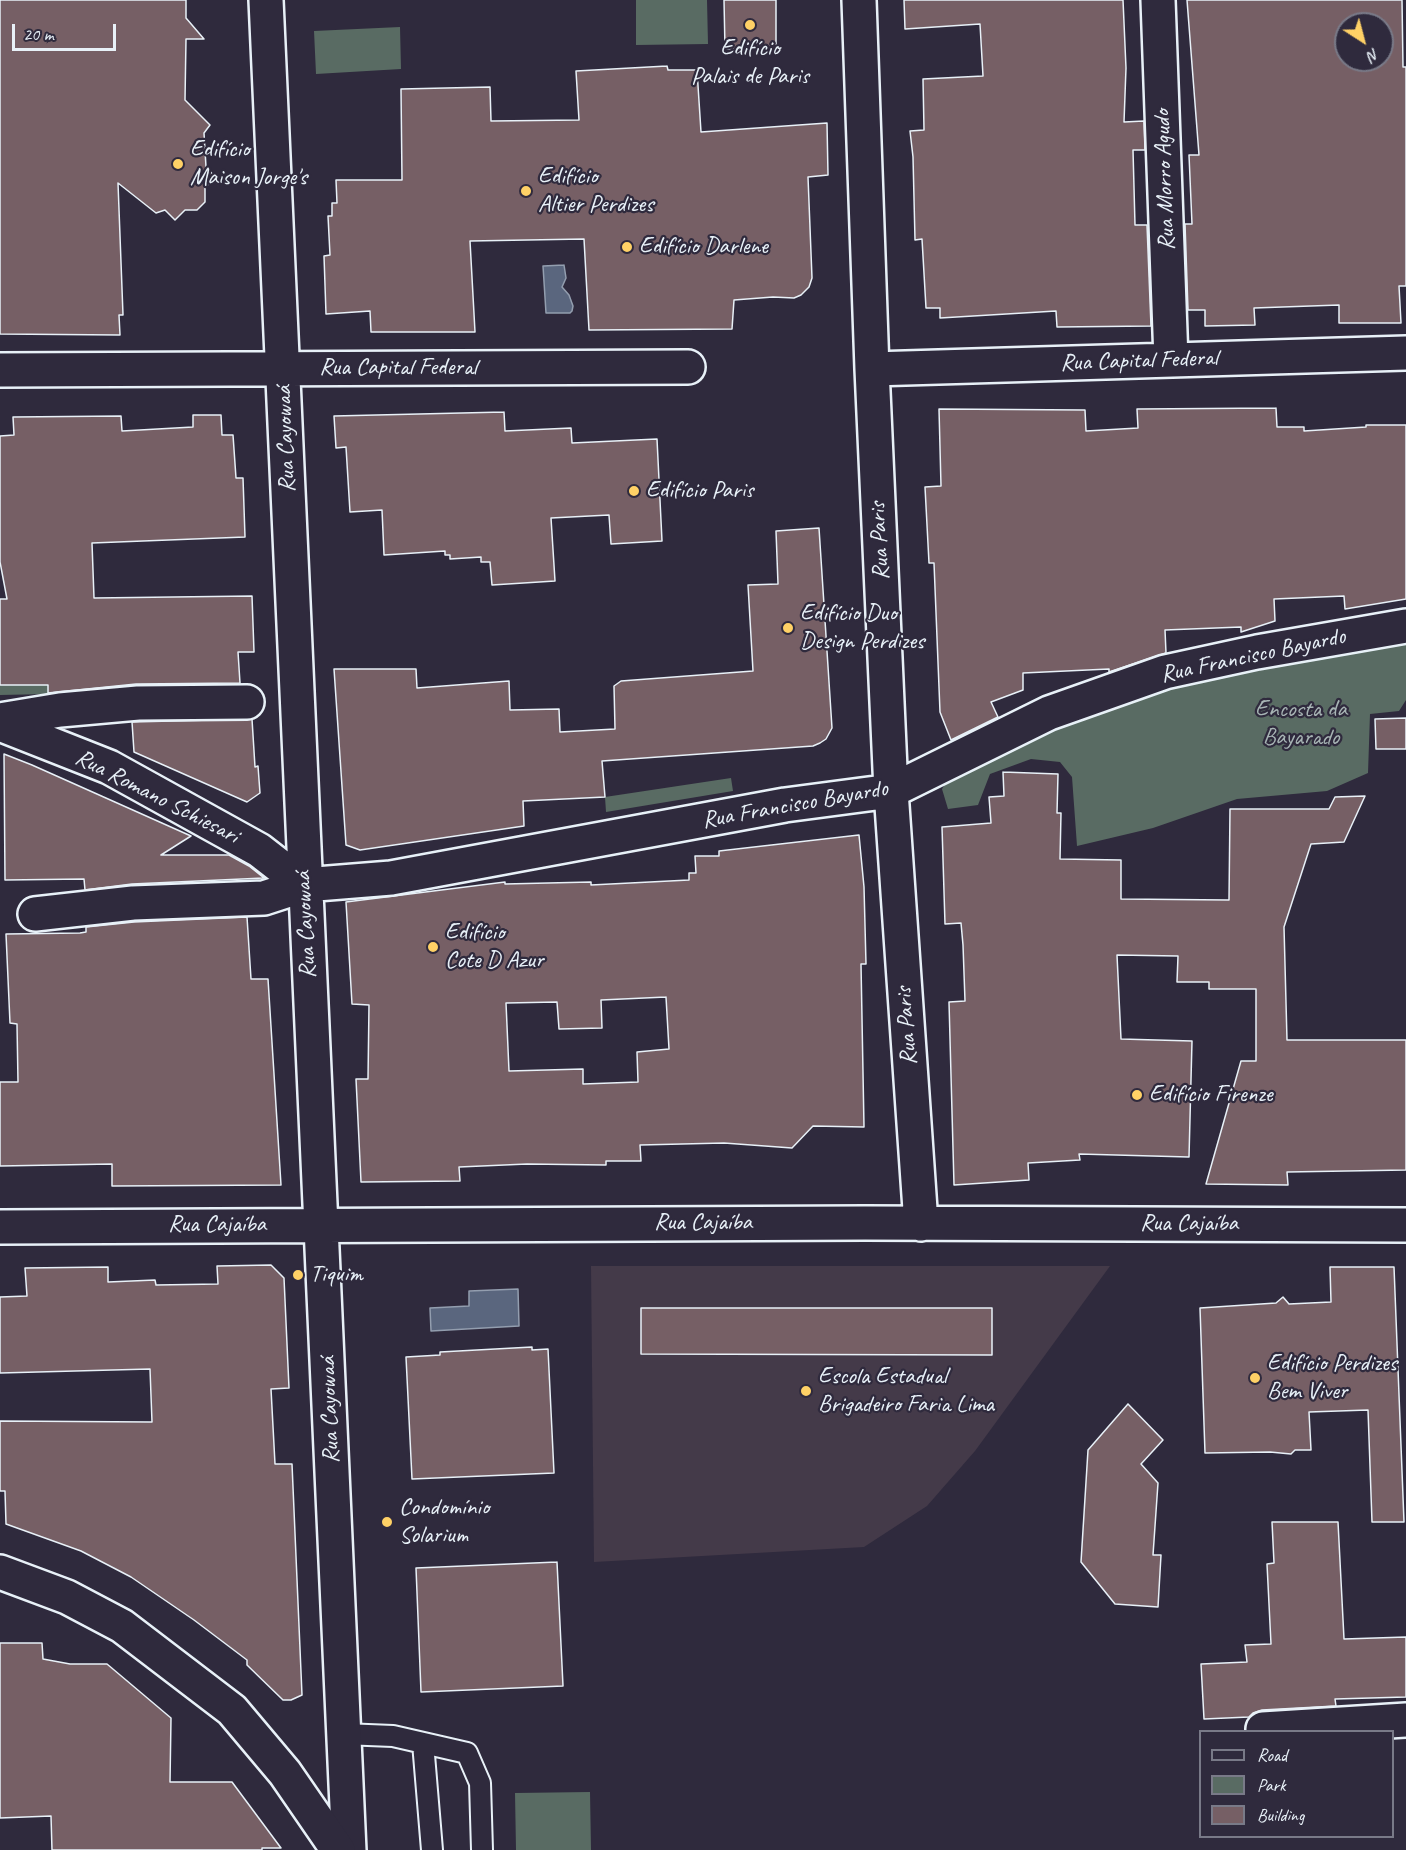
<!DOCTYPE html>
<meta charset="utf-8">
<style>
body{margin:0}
#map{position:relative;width:1406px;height:1850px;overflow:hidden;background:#2f2a3d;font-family:Caveat,sans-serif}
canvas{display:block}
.legend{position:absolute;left:1199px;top:1730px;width:195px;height:108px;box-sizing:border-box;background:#2f2a3d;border:2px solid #797a88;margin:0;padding:8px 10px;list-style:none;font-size:18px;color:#e8f1f8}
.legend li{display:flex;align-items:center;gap:12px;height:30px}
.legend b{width:30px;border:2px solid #797a88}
.north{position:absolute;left:1334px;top:12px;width:60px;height:60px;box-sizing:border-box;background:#2f2a3d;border:2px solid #797a88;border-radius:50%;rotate:144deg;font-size:16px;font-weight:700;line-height:24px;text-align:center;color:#e8f1f8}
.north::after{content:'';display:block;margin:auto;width:21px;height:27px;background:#ffd166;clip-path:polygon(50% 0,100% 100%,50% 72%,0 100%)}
.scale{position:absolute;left:12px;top:24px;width:104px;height:27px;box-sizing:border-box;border:3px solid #e8f1f8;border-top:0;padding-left:8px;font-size:18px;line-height:21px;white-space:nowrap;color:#e8f1f8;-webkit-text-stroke:4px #2f2a3d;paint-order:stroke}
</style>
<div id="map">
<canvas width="1406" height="1850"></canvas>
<ul class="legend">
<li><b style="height:8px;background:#2f2a3d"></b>Road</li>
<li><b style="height:16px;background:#596b63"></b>Park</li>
<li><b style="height:16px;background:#765f65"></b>Building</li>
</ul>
<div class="north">N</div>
<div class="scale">20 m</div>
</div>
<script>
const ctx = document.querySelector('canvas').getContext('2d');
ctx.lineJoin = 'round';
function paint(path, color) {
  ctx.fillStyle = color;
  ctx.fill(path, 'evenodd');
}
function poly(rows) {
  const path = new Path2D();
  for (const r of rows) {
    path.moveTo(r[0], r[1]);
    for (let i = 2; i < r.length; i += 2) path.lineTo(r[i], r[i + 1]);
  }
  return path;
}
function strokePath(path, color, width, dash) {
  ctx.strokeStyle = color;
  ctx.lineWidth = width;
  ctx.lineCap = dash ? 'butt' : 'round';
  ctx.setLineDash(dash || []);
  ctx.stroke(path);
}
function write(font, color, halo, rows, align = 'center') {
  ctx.font = font + ' Caveat,sans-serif';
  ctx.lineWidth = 4.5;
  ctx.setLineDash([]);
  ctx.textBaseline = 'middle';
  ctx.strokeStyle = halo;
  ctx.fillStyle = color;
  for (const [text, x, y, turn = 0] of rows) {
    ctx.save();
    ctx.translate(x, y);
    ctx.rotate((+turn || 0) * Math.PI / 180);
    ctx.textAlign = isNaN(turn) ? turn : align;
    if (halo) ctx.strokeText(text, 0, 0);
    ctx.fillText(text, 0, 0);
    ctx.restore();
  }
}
paint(poly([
 [591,1266,1110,1266,975,1451,927,1506,864,1547,594,1562]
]), '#443a49');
paint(poly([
 [636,0,707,0,708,44,636,45],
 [400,27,401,69,316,74,314,31],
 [1406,638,1406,700,1399,711,1370,714,1368,773,1327,791,1237,799,1153,828,1077,846,1072,777,1060,762,1031,759,990,774,978,805,948,809,942,789,950,776,1034,736,1156,690,1304,653],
 [0,685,48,685,49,694,0,695],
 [731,778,733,791,606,812,605,797],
 [590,1792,591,1850,516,1850,515,1793]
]), '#596b63');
const water = poly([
 [564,265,566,278,562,287,569,295,573,306,572,311,570,313,546,313,543,266,564,265],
 [518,1289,519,1326,431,1331,430,1308,469,1306,469,1291,518,1289]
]);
paint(water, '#5a667e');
strokePath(water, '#939eaf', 1.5);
const building = poly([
 [0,0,186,0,186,18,204,39,186,39,185,100,210,125,204,133,206,167,215,177,205,188,205,202,197,210,185,210,175,220,165,210,156,213,118,183,123,315,119,315,120,335,0,334,0,0],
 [724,0,776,0,776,49,725,49,724,0],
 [904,0,1123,0,1126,68,1124,122,1144,121,1145,150,1133,150,1135,225,1147,225,1151,326,1057,327,1056,311,940,318,940,308,926,308,922,239,915,240,913,157,910,131,924,130,923,79,983,76,980,24,905,29,904,0],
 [1187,0,1402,0,1403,67,1406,67,1406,286,1399,286,1401,323,1339,323,1339,305,1254,308,1255,325,1205,326,1205,310,1188,310,1185,224,1192,224,1189,155,1199,155,1187,0],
 [1346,24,1382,24,1382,60,1346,60,1346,24],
 [667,66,668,70,697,70,701,132,827,123,828,175,808,177,812,278,809,287,801,295,794,298,773,297,734,300,732,329,589,330,584,239,470,241,475,332,371,332,370,311,326,314,324,256,330,255,328,216,332,216,332,203,337,203,336,180,402,180,401,89,490,87,491,121,579,120,576,71,667,66],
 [1276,408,1277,427,1304,427,1304,431,1366,427,1366,425,1406,425,1406,599,1345,609,1344,596,1274,599,1275,621,1241,632,1241,627,1165,630,1166,653,1109,672,1109,669,1023,673,1023,690,991,702,998,717,951,740,940,712,934,563,929,563,925,487,941,486,939,409,1085,410,1086,431,1138,428,1137,409,1276,408],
 [504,412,505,431,571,428,572,443,657,439,662,541,611,544,609,515,551,518,555,581,492,585,490,562,481,562,481,557,450,559,450,555,445,555,445,551,384,555,382,510,350,512,346,447,336,448,334,416,504,412],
 [193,415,221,415,222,435,233,435,236,478,243,478,245,537,92,543,94,598,252,596,254,652,238,652,240,683,136,684,48,693,48,685,0,685,0,599,7,599,0,562,0,436,14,435,13,417,121,416,122,431,193,427,193,415],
 [819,528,832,728,826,739,820,743,813,746,602,761,605,797,523,801,524,826,360,850,346,845,334,669,416,669,417,688,509,681,510,710,559,709,560,732,615,729,614,686,621,681,753,671,748,585,778,584,776,531,819,528],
 [1406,718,1406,749,1376,749,1375,719,1406,718],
 [252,719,255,767,258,766,260,793,247,802,134,752,132,722,252,719],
 [4,754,32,765,191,836,161,855,229,855,249,866,264,878,132,884,85,890,84,879,5,880,4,754],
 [1003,772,1058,774,1057,813,1061,813,1060,859,1121,860,1121,899,1229,900,1230,809,1329,809,1335,797,1365,796,1344,842,1311,844,1284,927,1287,1040,1406,1040,1406,1170,1287,1172,1288,1185,1206,1184,1241,1061,1256,1061,1256,989,1209,989,1209,982,1177,982,1178,956,1117,955,1121,1039,1192,1041,1189,1157,1079,1154,1080,1160,1028,1163,1029,1180,954,1185,949,1002,965,1001,963,945,961,923,945,924,942,827,991,823,989,797,1004,796,1003,772],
 [859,835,864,887,866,964,861,964,864,1127,813,1126,792,1148,724,1143,640,1145,641,1161,606,1161,606,1165,527,1164,459,1167,460,1181,361,1182,356,1079,368,1079,369,1005,352,1004,346,902,505,882,505,884,591,882,591,885,689,880,689,873,696,873,695,856,719,856,719,851,859,835],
 [666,997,669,1049,637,1052,638,1082,583,1084,583,1069,509,1071,506,1003,557,1002,559,1029,602,1028,601,1000,666,997],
 [247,917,251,979,268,979,281,1185,112,1186,112,1164,0,1166,0,1082,18,1082,17,1024,10,1023,6,934,80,933,86,932,86,927,134,922,247,917],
 [271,1265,284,1278,289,1388,271,1389,275,1464,292,1464,302,1695,291,1700,283,1700,247,1665,247,1660,194,1620,131,1577,81,1551,6,1524,5,1491,0,1491,0,1421,152,1422,150,1369,0,1373,0,1297,27,1296,25,1268,108,1267,108,1282,155,1280,156,1285,218,1284,217,1266,271,1265],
 [1330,1267,1394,1267,1404,1522,1372,1522,1368,1410,1309,1412,1311,1450,1295,1450,1291,1454,1270,1452,1205,1453,1200,1308,1276,1303,1283,1297,1289,1304,1331,1302,1330,1267],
 [641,1308,992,1308,992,1355,641,1354,641,1308],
 [532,1347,532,1350,548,1349,554,1473,412,1479,406,1357,440,1355,440,1352,532,1347],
 [1128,1404,1163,1440,1141,1464,1158,1483,1153,1555,1161,1555,1158,1607,1115,1604,1081,1562,1088,1450,1128,1404],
 [1272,1522,1338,1522,1344,1639,1406,1637,1406,1697,1335,1699,1336,1706,1262,1710,1253,1713,1249,1717,1204,1719,1201,1664,1247,1662,1245,1645,1271,1644,1267,1564,1274,1563,1272,1522],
 [557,1562,563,1686,421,1692,416,1568,557,1562],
 [0,1643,42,1643,43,1659,70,1664,107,1664,171,1718,170,1782,232,1782,281,1848,262,1848,262,1850,52,1850,51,1816,0,1818,0,1643]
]);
paint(building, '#765f65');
strokePath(building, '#e8f1f8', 1.5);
const lane = poly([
 [343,1734,393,1736,467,1753,480,1783,482,1850],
 [423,1743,432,1850]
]);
const street = poly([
 [266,0,349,1850],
 [859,0,872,369,891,791,921,1224],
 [1158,0,1171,360],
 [872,369,1406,353],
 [0,370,688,367],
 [0,720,60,710,138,703,247,702],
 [0,724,109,767,259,850,304,885],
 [35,914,133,903,264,898,304,885,391,878,785,805,891,791,1049,713,1165,672,1257,652,1406,626],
 [0,1227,865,1223,1406,1225],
 [1263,1729,1406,1720]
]);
const secondary = poly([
 [0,1572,67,1597,122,1626,232,1710,285,1773,338,1850]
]);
strokePath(lane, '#e8f1f8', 24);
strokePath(street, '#e8f1f8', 38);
strokePath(secondary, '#e8f1f8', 38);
strokePath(lane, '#2f2a3d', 20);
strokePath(street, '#2f2a3d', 33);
strokePath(secondary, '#2f2a3d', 33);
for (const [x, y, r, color] of [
 [750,25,6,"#ffd166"],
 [178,164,6,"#ffd166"],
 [526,191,6,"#ffd166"],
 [627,247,6,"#ffd166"],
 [634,491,6,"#ffd166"],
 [788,628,6,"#ffd166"],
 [433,947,6,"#ffd166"],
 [1137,1095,6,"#ffd166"],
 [298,1275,6,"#ffd166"],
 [1255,1378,6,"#ffd166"],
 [806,1391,6,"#ffd166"],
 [387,1522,6,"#ffd166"]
]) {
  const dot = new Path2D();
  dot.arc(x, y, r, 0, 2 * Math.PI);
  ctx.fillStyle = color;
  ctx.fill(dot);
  strokePath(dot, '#2f2a3d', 2);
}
write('24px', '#e8f1f8', '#2f2a3d', [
 ["Edifício",750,49,"center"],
 ["Palais de Paris",750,77,"center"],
 ["Edifício",190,150],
 ["Maison Jorge's",190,178],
 ["Edifício",538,177],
 ["Altier Perdizes",538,205],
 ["Edifício Darlene",639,247],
 ["Edifício Paris",646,491],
 ["Edifício Duo",800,614],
 ["Design Perdizes",800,642],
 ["Edifício",445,933],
 ["Cote D Azur",445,961],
 ["Edifício Firenze",1149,1095],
 ["Tiquim",310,1275],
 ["Edifício Perdizes",1267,1364],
 ["Bem Viver",1267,1392],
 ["Escola Estadual",818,1377],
 ["Brigadeiro Faria Lima",818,1405],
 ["Condomínio",399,1508],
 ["Solarium",399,1536]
], 'left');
write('24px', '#e8f1f8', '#2f2a3d', [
 ["Rua Morro Agudo",1165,180,-92],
 ["Rua Capital Federal",1139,361,-2],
 ["Rua Capital Federal",398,368],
 ["Rua Cayowaá",286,439,-92],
 ["Rua Paris",880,541,-93],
 ["Rua Francisco Bayardo",1253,656,-12],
 ["Rua Romano Schiesari",157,797,27],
 ["Rua Francisco Bayardo",795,805,-10],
 ["Rua Cayowaá",306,925,-93],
 ["Rua Paris",907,1026,-94],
 ["Rua Cajaíba",703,1223],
 ["Rua Cajaíba",1189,1224],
 ["Rua Cajaíba",217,1225],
 ["Rua Cayowaá",330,1410,-92]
]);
write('24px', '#a8b5b5', '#2f2a3d', [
 ["Encosta da",1301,710],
 ["Bayarado",1301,738]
]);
</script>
